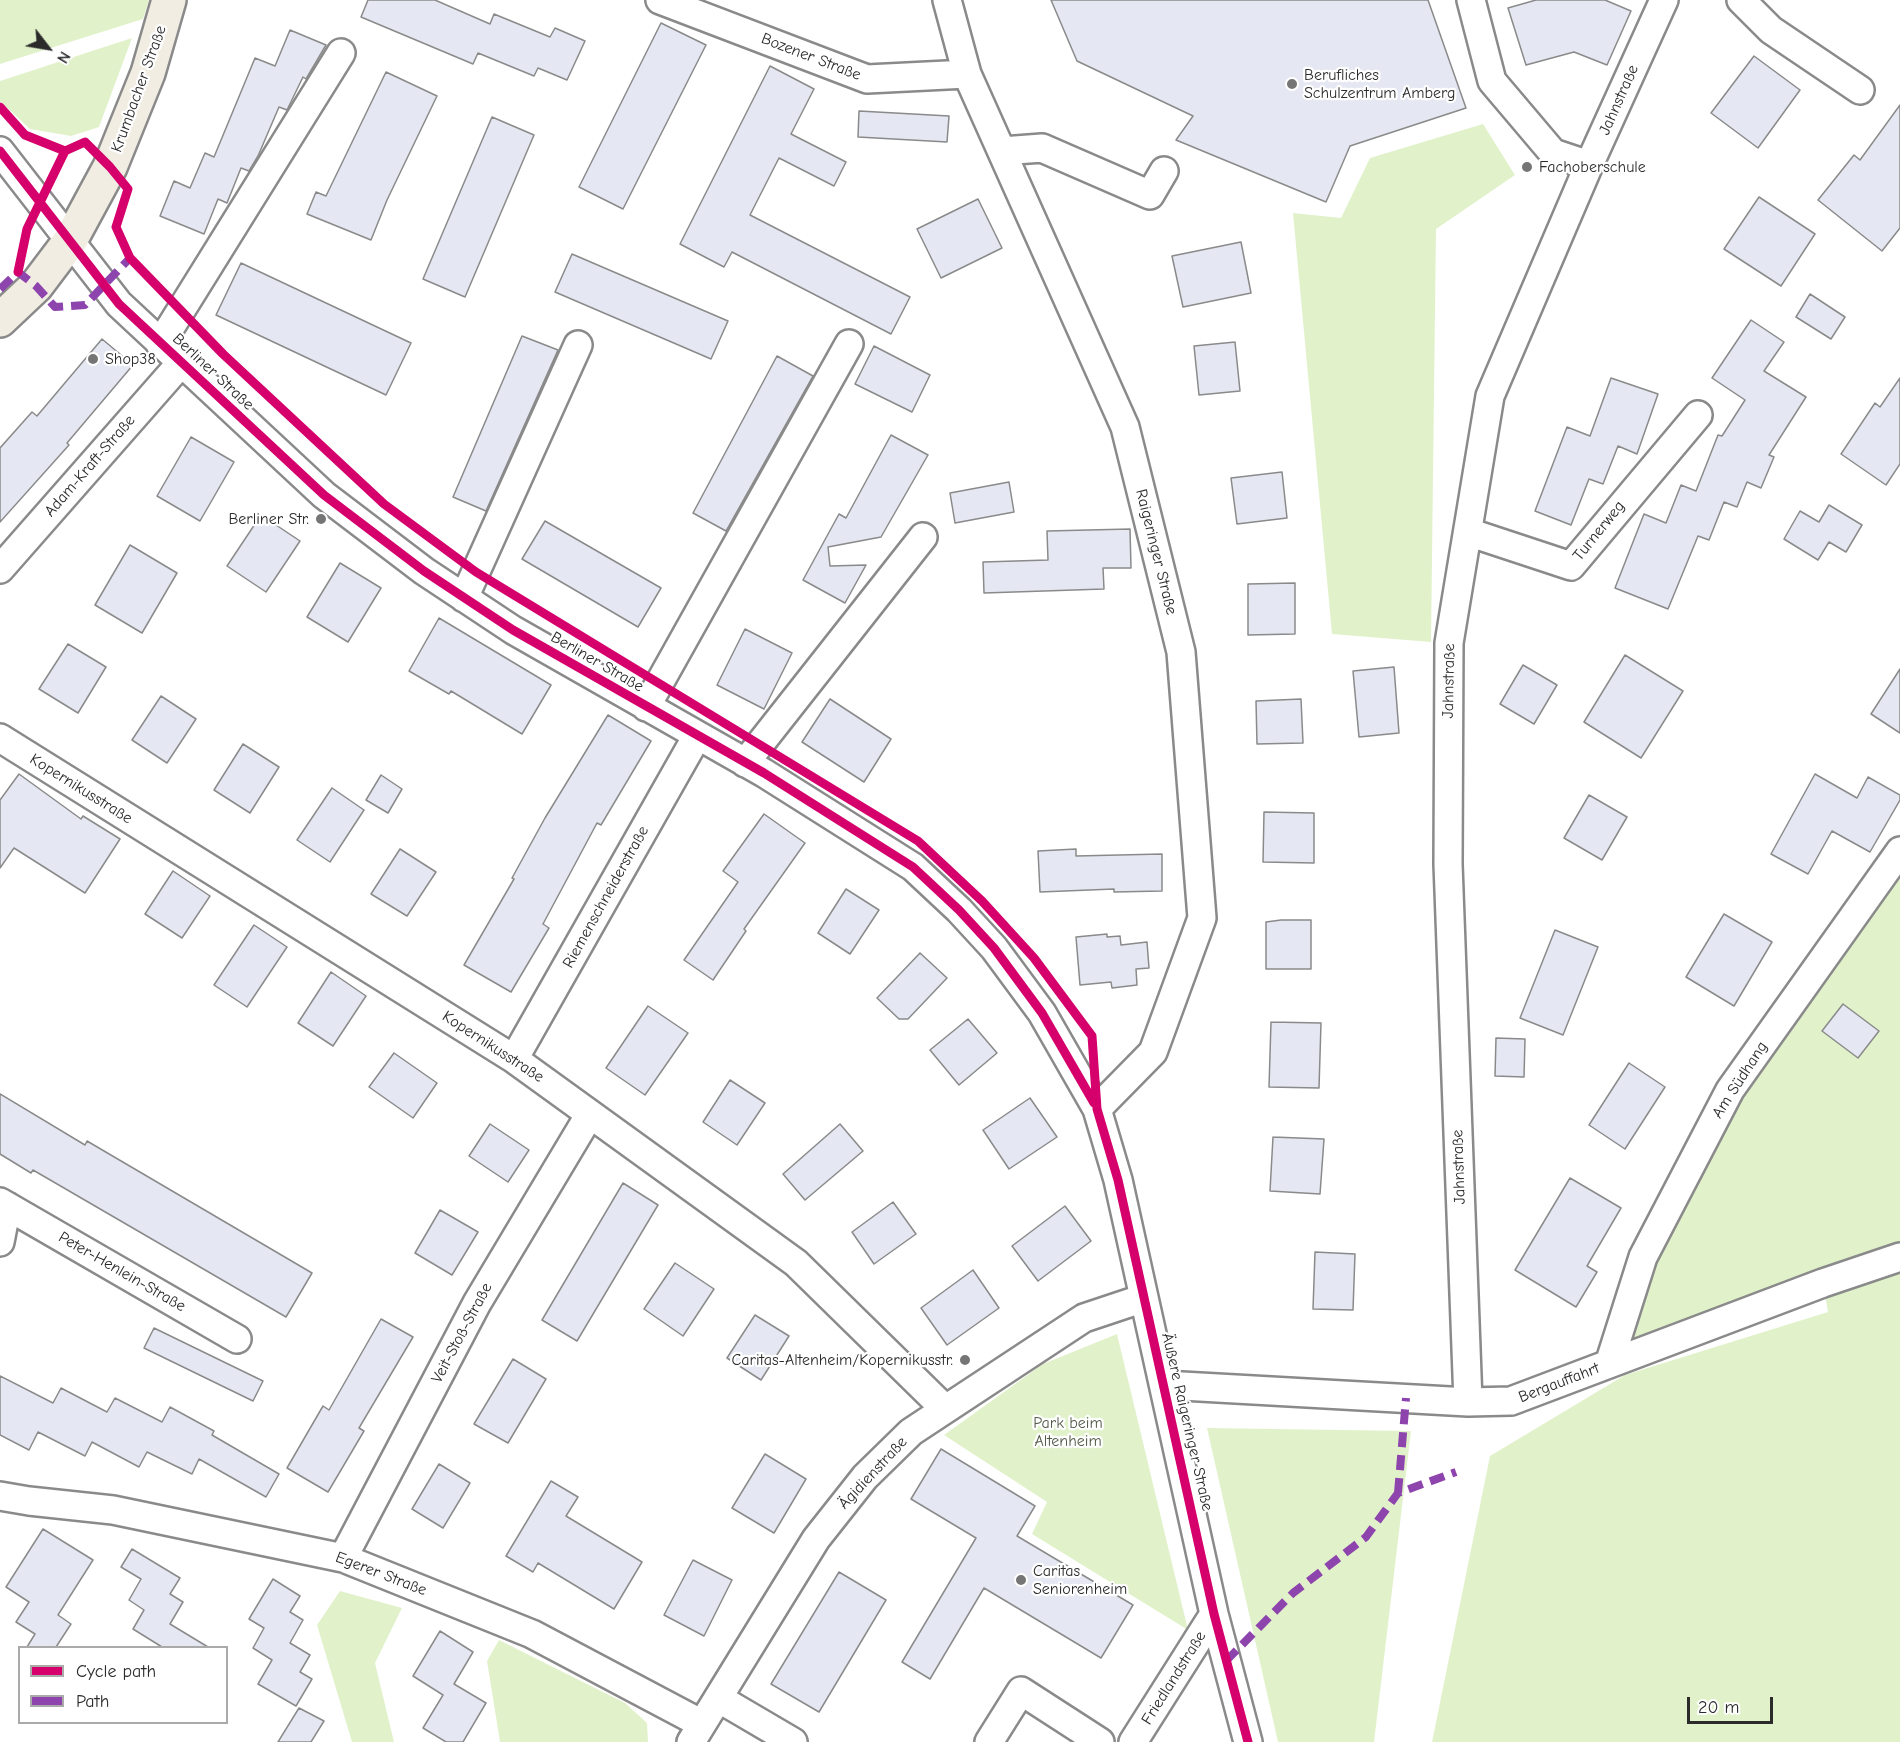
<!DOCTYPE html>
<meta charset="utf-8">
<style>
body{margin:0}
#map{position:relative;width:1900px;height:1742px;overflow:hidden;background:#fff;font-family:"Comic Neue",sans-serif}
canvas{display:block}
.legend{position:absolute;left:18px;top:1646px;width:210px;height:78px;box-sizing:border-box;background:#fff;border:2px solid #aaa;margin:0;padding:8px 10px;list-style:none;font-size:18px;color:#2b2b2b}
.legend li{display:flex;align-items:center;gap:12px;height:30px}
.legend b{width:30px;border:2px solid #aaa}
.north{position:absolute;left:18px;top:18px;width:60px;height:60px;-webkit-text-stroke:4px #fff;paint-order:stroke;rotate:121deg;font-size:16px;font-weight:700;line-height:24px;text-align:center;color:#2b2b2b}
.north::after{content:'';display:block;margin:auto;width:21px;height:27px;background:#2b2b2b;clip-path:polygon(50% 0,100% 100%,50% 72%,0 100%)}
.scale{position:absolute;left:1687px;top:1697px;width:86px;height:27px;box-sizing:border-box;border:3px solid #2b2b2b;border-top:0;padding-left:8px;font-size:18px;line-height:21px;white-space:nowrap;color:#2b2b2b;-webkit-text-stroke:4px #fff;paint-order:stroke}
</style>
<div id="map">
<canvas width="1900" height="1742"></canvas>
<ul class="legend">
<li><b style="height:8px;background:#d6006c"></b>Cycle path</li>
<li><b style="height:8px;background:#8e44ad"></b>Path</li>
</ul>
<div class="north">N</div>
<div class="scale">20 m</div>
</div>
<script>
const ctx = document.querySelector('canvas').getContext('2d');
ctx.lineJoin = 'round';
function paint(path, color) {
  ctx.fillStyle = color;
  ctx.fill(path, 'evenodd');
}
function poly(rows) {
  const path = new Path2D();
  for (const r of rows) {
    path.moveTo(r[0], r[1]);
    for (let i = 2; i < r.length; i += 2) path.lineTo(r[i], r[i + 1]);
  }
  return path;
}
function strokePath(path, color, width, dash) {
  ctx.strokeStyle = color;
  ctx.lineWidth = width;
  ctx.lineCap = dash ? 'butt' : 'round';
  ctx.setLineDash(dash || []);
  ctx.stroke(path);
}
function write(font, color, halo, rows, align = 'center') {
  ctx.font = font + ' "Comic Neue",sans-serif';
  ctx.lineWidth = 4.5;
  ctx.setLineDash([]);
  ctx.textBaseline = 'middle';
  ctx.strokeStyle = halo;
  ctx.fillStyle = color;
  for (const [text, x, y, turn = 0] of rows) {
    ctx.save();
    ctx.translate(x, y);
    ctx.rotate((+turn || 0) * Math.PI / 180);
    ctx.textAlign = isNaN(turn) ? turn : align;
    if (halo) ctx.strokeText(text, 0, 0);
    ctx.fillText(text, 0, 0);
    ctx.restore();
  }
}
paint(poly([
 [0,0,149,0,143,19,0,64],
 [132,38,99,127,71,136,30,129,0,101,0,81],
 [1483,124,1515,175,1436,229,1431,642,1332,634,1293,213,1341,218,1370,158],
 [1900,871,1900,1245,1628,1341,1649,1265,1741,1100],
 [1900,1259,1900,1742,1432,1742,1490,1456,1625,1375,1828,1312,1823,1283],
 [1117,1334,1188,1630,1032,1534,1047,1502,944,1435,1043,1364],
 [1207,1428,1411,1431,1374,1742,1278,1742],
 [340,1591,402,1608,375,1663,394,1742,352,1742,317,1625],
 [499,1640,625,1703,647,1723,648,1742,500,1742,487,1661]
]), '#e1f2cb');
const building = poly([
 [368,0,435,0,490,24,494,14,550,37,555,28,585,41,567,80,538,68,534,76,478,53,473,64,361,17,368,0],
 [1051,0,1428,0,1466,108,1350,146,1326,202,1176,140,1193,116,1077,61,1051,0],
 [1536,0,1605,0,1631,11,1607,65,1574,52,1526,65,1508,8,1536,0],
 [661,23,706,45,623,209,579,187,661,23],
 [290,30,326,45,306,79,303,77,287,110,279,107,258,156,249,171,241,168,227,203,218,199,204,234,160,216,174,181,190,188,205,153,214,157,255,58,275,66,290,30],
 [1754,56,1800,90,1758,148,1711,113,1754,56],
 [770,66,814,89,791,134,846,162,834,186,779,158,750,215,910,297,891,334,732,252,724,267,680,244,770,66],
 [386,72,437,96,387,200,371,240,307,214,316,192,326,196,386,72],
 [1900,105,1900,228,1882,251,1818,200,1854,155,1860,160,1900,105],
 [859,111,949,116,947,142,858,137,859,111],
 [492,117,534,135,465,297,423,279,492,117],
 [1759,197,1815,234,1781,286,1724,249,1759,197],
 [978,199,1002,248,941,278,917,229,978,199],
 [1241,242,1251,293,1183,307,1172,256,1241,242],
 [572,254,728,321,711,359,555,292,572,254],
 [241,263,411,343,386,395,216,315,241,263],
 [1810,294,1845,317,1831,339,1796,317,1810,294],
 [1751,320,1784,342,1764,371,1806,397,1769,455,1774,457,1761,488,1747,482,1737,507,1724,502,1709,540,1698,536,1668,609,1615,588,1644,514,1666,523,1681,485,1696,491,1718,435,1722,436,1745,400,1712,378,1751,320],
 [522,336,558,350,486,511,453,497,522,336],
 [102,339,133,365,67,443,69,445,0,522,0,448,32,412,37,416,102,339],
 [1235,342,1240,391,1199,395,1194,346,1235,342],
 [874,346,930,375,912,412,855,384,874,346],
 [777,356,813,376,726,531,693,513,777,356],
 [1611,378,1658,394,1637,454,1618,446,1603,484,1589,479,1571,525,1535,511,1567,427,1590,436,1611,378],
 [1900,378,1900,464,1886,485,1841,454,1875,403,1880,407,1900,378],
 [891,435,928,455,881,537,828,547,830,566,866,565,845,603,803,580,839,514,846,518,891,435],
 [191,437,234,462,200,521,157,496,191,437],
 [1282,472,1287,518,1237,524,1231,478,1282,472],
 [1009,482,1014,512,955,523,950,493,1009,482],
 [1829,505,1862,525,1846,552,1829,542,1818,560,1784,539,1800,511,1819,522,1829,505],
 [261,515,300,541,266,592,227,566,261,515],
 [545,521,661,588,638,627,522,559,545,521],
 [1130,529,1131,568,1103,568,1104,589,984,593,983,562,1048,560,1047,531,1130,529],
 [130,545,177,573,142,633,95,605,130,545],
 [340,563,381,588,348,642,307,617,340,563],
 [1295,583,1295,634,1248,635,1248,584,1295,583],
 [439,618,551,685,522,734,451,691,449,694,409,671,439,618],
 [745,629,792,653,764,709,717,685,745,629],
 [68,644,106,667,78,713,39,689,68,644],
 [1625,655,1683,691,1641,758,1584,722,1625,655],
 [1523,665,1557,685,1534,724,1500,704,1523,665],
 [1394,667,1399,733,1359,737,1353,671,1394,667],
 [1900,669,1900,733,1871,714,1900,669],
 [161,696,196,719,167,763,132,740,161,696],
 [830,699,891,739,864,782,802,742,830,699],
 [1301,699,1303,743,1257,744,1256,701,1301,699],
 [608,715,651,741,601,825,597,823,543,924,549,928,511,992,464,965,514,879,512,878,545,818,608,715],
 [243,744,279,767,250,813,214,790,243,744],
 [19,774,81,819,83,816,120,839,85,893,14,848,0,868,0,800,19,774],
 [1815,774,1857,798,1868,777,1900,795,1900,800,1870,852,1832,831,1808,874,1771,854,1815,774],
 [381,775,402,789,388,813,366,800,381,775],
 [332,788,364,810,330,862,297,840,332,788],
 [1589,795,1627,817,1602,860,1564,838,1589,795],
 [1264,812,1314,813,1314,863,1263,862,1264,812],
 [764,814,805,843,744,929,746,931,713,980,684,960,738,882,723,871,764,814],
 [400,849,436,872,407,916,371,894,400,849],
 [1076,849,1076,856,1162,854,1162,891,1114,892,1114,889,1040,892,1038,851,1076,849],
 [173,871,210,896,182,938,145,914,173,871],
 [846,889,879,910,850,954,818,933,846,889],
 [1724,914,1772,942,1734,1006,1686,977,1724,914],
 [1281,920,1311,920,1311,969,1266,969,1266,922,1281,920],
 [254,925,287,947,247,1007,214,985,254,925],
 [1555,930,1598,947,1563,1035,1520,1018,1555,930],
 [1107,934,1107,937,1120,936,1121,945,1147,942,1149,968,1136,969,1137,985,1112,988,1111,982,1080,985,1076,937,1107,934],
 [920,953,947,978,908,1019,899,1019,877,998,920,953],
 [331,972,366,996,333,1046,298,1023,331,972],
 [1843,1004,1879,1031,1858,1058,1822,1031,1843,1004],
 [648,1006,688,1033,645,1095,606,1068,648,1006],
 [968,1019,997,1053,959,1085,930,1050,968,1019],
 [1271,1022,1321,1023,1319,1088,1269,1087,1271,1022],
 [1496,1038,1525,1039,1524,1077,1495,1076,1496,1038],
 [394,1053,437,1083,413,1118,369,1087,394,1053],
 [1629,1063,1665,1087,1625,1149,1589,1125,1629,1063],
 [730,1080,765,1103,737,1145,703,1122,730,1080],
 [0,1094,85,1145,87,1141,312,1273,286,1317,33,1170,31,1173,0,1154,0,1094],
 [1030,1098,1057,1137,1009,1169,983,1130,1030,1098],
 [490,1124,529,1150,508,1182,469,1156,490,1124],
 [840,1124,863,1151,805,1200,783,1174,840,1124],
 [1273,1137,1324,1139,1320,1194,1270,1191,1273,1137],
 [1570,1178,1621,1208,1587,1266,1597,1272,1576,1307,1515,1270,1570,1178],
 [623,1183,658,1205,577,1341,542,1320,623,1183],
 [893,1202,916,1234,874,1264,852,1232,893,1202],
 [1065,1206,1091,1241,1038,1281,1012,1246,1065,1206],
 [440,1210,478,1232,452,1275,415,1253,440,1210],
 [1315,1252,1355,1254,1353,1310,1313,1309,1315,1252],
 [675,1263,714,1289,683,1336,644,1309,675,1263],
 [973,1270,999,1308,947,1345,921,1308,973,1270],
 [755,1315,789,1336,761,1380,727,1358,755,1315],
 [381,1319,413,1337,359,1428,364,1431,328,1492,287,1468,323,1406,329,1410,381,1319],
 [154,1328,263,1381,253,1401,144,1348,154,1328],
 [513,1359,546,1379,508,1443,474,1424,513,1359],
 [0,1376,53,1403,61,1388,107,1412,115,1398,162,1422,170,1407,214,1431,212,1435,279,1474,266,1497,199,1459,192,1474,147,1452,139,1467,92,1442,85,1456,38,1432,29,1450,0,1435,0,1376],
 [941,1449,1035,1506,1017,1536,1133,1605,1101,1658,984,1588,930,1679,902,1662,976,1538,911,1499,941,1449],
 [765,1454,806,1479,774,1533,732,1508,765,1454],
 [439,1464,470,1483,443,1528,412,1509,439,1464],
 [551,1481,578,1497,566,1516,642,1562,614,1609,538,1563,533,1572,506,1556,551,1481],
 [43,1529,93,1560,58,1615,71,1624,56,1647,27,1647,35,1634,16,1622,29,1602,6,1587,43,1529],
 [132,1549,180,1578,170,1594,183,1602,170,1624,208,1647,162,1647,133,1629,144,1610,129,1600,141,1579,121,1567,132,1549],
 [693,1560,732,1580,704,1636,664,1615,693,1560],
 [839,1572,886,1600,819,1712,771,1684,839,1572],
 [273,1579,300,1596,290,1612,303,1620,290,1643,310,1655,300,1672,312,1679,296,1706,258,1684,272,1660,253,1648,264,1628,249,1619,273,1579],
 [440,1631,473,1652,454,1684,486,1703,463,1742,446,1742,423,1728,443,1695,413,1676,440,1631],
 [299,1708,324,1721,311,1742,278,1742,299,1708]
]);
paint(building, '#e5e8f2');
strokePath(building, '#8a8a8a', 1.5);
const minor = poly([
 [660,0,867,79,967,74],
 [947,0,967,74,1125,427,1181,652,1202,918,1153,1052,1097,1109],
 [1471,0,1492,81,1553,153,1589,165],
 [1741,0,1771,30,1860,90],
 [0,151,119,304,324,495,424,571,513,630,764,773,913,867,959,910,994,948,1042,1013,1097,1109,1118,1180,1214,1614,1248,1742],
 [1002,151,1042,148,1150,195,1164,171],
 [160,344,341,53],
 [1468,532,1571,566,1698,415],
 [0,569,181,363],
 [464,598,578,345],
 [646,707,849,344],
 [0,738,514,1059,796,1263,945,1409],
 [745,763,923,537],
 [514,1059,697,736],
 [0,1202,237,1339],
 [0,1242,7,1206],
 [1609,1364,1643,1257,1730,1090,1900,851],
 [1164,1385,1468,1402,1511,1401,1823,1283,1900,1257],
 [1468,1402,1448,864,1449,643,1490,396,1589,165,1664,0],
 [0,1496,29,1501,113,1510,343,1558,532,1634,702,1724],
 [343,1558,477,1303,590,1114],
 [718,1698,793,1742],
 [691,1742,816,1539,865,1477,911,1432,1084,1318,1144,1298],
 [989,1742,1021,1691,1100,1742],
 [1133,1742,1214,1614]
]);
const major = poly([
 [0,320,36,286,70,241,110,167,148,73,169,0]
]);
strokePath(minor, '#8a8a8a', 32);
strokePath(major, '#8a8a8a', 38);
strokePath(minor, '#fff', 27);
strokePath(major, '#f1ede2', 33);
strokePath(poly([
 [0,289,18,272,36,286,55,307,85,305,130,258],
 [1398,1493,1406,1398],
 [1226,1661,1293,1593,1366,1537,1398,1493,1456,1472]
]), '#8e44ad', 8, [15, 8]);
strokePath(poly([
 [0,107,25,135,65,151,85,142,110,167,128,189,116,227,130,258,223,354,384,504,476,572,918,841,982,901,1034,958,1092,1036,1097,1109,1118,1180,1214,1614,1248,1742],
 [0,151,119,304,324,495,424,571,513,630,764,773,913,867,959,910,994,948,1042,1013,1094,1103],
 [18,272,27,229,65,151]
]), '#d6006c', 9);
for (const [x, y, r, color] of [
 [1292,84,6,"#757575"],
 [1527,167,6,"#757575"],
 [93,359,6,"#757575"],
 [321,519,6,"#757575"],
 [965,1360,6,"#757575"],
 [1021,1580,6,"#757575"]
]) {
  const dot = new Path2D();
  dot.arc(x, y, r, 0, 2 * Math.PI);
  ctx.fillStyle = color;
  ctx.fill(dot);
  strokePath(dot, '#fff', 2);
}
write('16px', '#2b2b2b', '#fff', [
 ["Bozener Straße",811,57,21],
 ["Krumbacher Straße",139,89,-70],
 ["Jahnstraße",1619,100,-66],
 ["Berliner Straße",213,372,43],
 ["Adam-Kraft-Straße",90,466,-49],
 ["Turnerweg",1599,531,-51],
 ["Raigeringer Straße",1156,552,76],
 ["Berliner Straße",597,662,30],
 ["Jahnstraße",1449,681,-89],
 ["Kopernikusstraße",81,789,32],
 ["Riemenschneiderstraße",606,897,-61],
 ["Kopernikusstraße",493,1047,33],
 ["Am Südhang",1740,1080,-57],
 ["Jahnstraße",1459,1167,-92],
 ["Peter-Henlein-Straße",122,1272,30],
 ["Veit-Stoß-Straße",462,1333,-62],
 ["Bergauffahrt",1559,1383,-21],
 ["Äußere Raigeringer Straße",1187,1422,77],
 ["Ägidienstraße",873,1473,-47],
 ["Egerer Straße",381,1574,21],
 ["Friedlandstraße",1174,1678,-58]
]);
write('16px', '#2b2b2b', '#fff', [
 ["Berufliches",1304,75],
 ["Schulzentrum Amberg",1304,93],
 ["Fachoberschule",1539,167],
 ["Shop38",105,359],
 ["Berliner Str.",309,519,"right"],
 ["Caritas-Altenheim/Kopernikusstr.",953,1360,"right"],
 ["Caritas",1033,1571],
 ["Seniorenheim",1033,1589]
], 'left');
write('16px', '#525a48', '#fff', [
 ["Park beim",1068,1423],
 ["Altenheim",1068,1441]
]);
</script>
